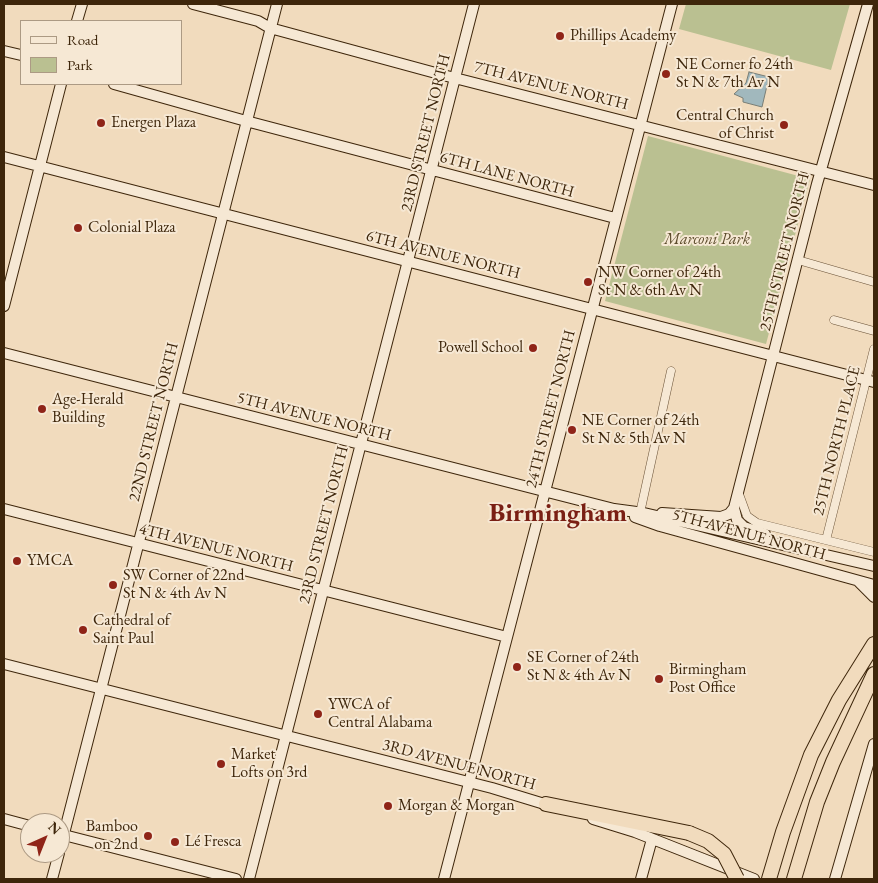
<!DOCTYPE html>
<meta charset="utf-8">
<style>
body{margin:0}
#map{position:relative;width:878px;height:883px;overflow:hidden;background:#f1dbbd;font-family:"EB Garamond",serif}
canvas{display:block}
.frame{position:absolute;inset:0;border:5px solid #3e260b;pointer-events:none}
.legend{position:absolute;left:20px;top:20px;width:162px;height:65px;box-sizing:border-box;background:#f6e8d4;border:1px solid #ac9a84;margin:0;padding:6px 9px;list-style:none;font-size:15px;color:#3e260b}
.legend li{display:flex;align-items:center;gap:10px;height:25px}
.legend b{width:25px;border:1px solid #ac9a84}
.north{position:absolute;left:20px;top:813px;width:50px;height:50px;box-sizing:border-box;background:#f6e8d4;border:1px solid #ac9a84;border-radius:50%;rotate:44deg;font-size:14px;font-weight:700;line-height:20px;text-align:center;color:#3e260b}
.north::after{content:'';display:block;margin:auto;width:18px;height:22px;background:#8f2418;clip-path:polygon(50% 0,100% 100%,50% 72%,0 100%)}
</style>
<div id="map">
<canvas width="878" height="883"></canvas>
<div class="frame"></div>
<ul class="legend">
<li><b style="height:6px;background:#f6e8d4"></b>Road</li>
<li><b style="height:14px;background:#bac091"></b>Park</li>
</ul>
<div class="north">N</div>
</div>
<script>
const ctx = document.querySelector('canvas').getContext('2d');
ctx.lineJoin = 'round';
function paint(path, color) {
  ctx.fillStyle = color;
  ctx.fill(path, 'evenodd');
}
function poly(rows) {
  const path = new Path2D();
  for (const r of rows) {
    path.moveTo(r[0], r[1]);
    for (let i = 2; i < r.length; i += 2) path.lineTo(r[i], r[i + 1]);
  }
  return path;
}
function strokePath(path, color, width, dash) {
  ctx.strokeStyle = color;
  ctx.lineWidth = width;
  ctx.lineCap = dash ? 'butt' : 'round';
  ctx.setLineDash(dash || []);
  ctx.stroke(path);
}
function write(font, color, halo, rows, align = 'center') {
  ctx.font = font + ' "EB Garamond",serif';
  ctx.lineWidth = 4;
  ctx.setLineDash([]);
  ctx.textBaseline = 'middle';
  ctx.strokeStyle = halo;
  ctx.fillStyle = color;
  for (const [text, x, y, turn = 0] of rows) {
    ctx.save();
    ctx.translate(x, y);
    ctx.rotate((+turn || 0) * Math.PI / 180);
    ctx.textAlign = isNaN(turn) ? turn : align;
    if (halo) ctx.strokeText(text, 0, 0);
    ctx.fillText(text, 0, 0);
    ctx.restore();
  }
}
paint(poly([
 [686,4,850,4,831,70,679,29],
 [648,136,810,179,766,344,605,301]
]), '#bac091');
const water = poly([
 [749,72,769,77,762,107,743,102,743,98,734,94,746,83,749,72]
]);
paint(water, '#a1b8bd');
strokePath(water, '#797e76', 1);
const street = poly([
 [798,260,874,282],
 [834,320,874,331],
 [739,494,747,516,757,523,874,552],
 [640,513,671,371],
 [826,540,874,349]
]);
const secondary = poly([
 [193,4,258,21,270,28,443,75,874,185],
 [77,21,82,4],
 [4,51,21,55],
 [114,84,246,121,615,218],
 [4,157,874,382],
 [4,306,61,84],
 [4,353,614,509,644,513,874,566],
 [734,508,737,520,744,527,765,534],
 [4,509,507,637],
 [662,513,721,517,729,514,734,508,817,184,868,4],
 [635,517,660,526,874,585],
 [859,582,874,597],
 [4,664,492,788,551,806],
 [4,819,30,826],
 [593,819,635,832,754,879],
 [60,834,236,879],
 [60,849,277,4],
 [52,879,59,853],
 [249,879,474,4],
 [444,879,672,4],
 [641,879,652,839],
 [835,879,874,744]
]);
const highway = poly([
 [546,804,689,833],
 [769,879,783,832,811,755,839,700,874,644],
 [794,879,817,802,833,762,874,674]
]);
strokePath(street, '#6b5338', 9);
strokePath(secondary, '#3e260b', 12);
strokePath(highway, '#3e260b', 16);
strokePath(street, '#f6e8d4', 8);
strokePath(secondary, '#f6e8d4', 10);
strokePath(highway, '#f1dbbd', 14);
const highwayBridge = poly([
 [689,833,708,841,724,854,737,879]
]);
strokePath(highwayBridge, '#3e260b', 16, []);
strokePath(highwayBridge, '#f1dbbd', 14);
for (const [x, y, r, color] of [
 [560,36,5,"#8f2418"],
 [666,74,5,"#8f2418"],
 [101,123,5,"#8f2418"],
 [784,125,5,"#8f2418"],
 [78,228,5,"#8f2418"],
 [588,282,5,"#8f2418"],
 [533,348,5,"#8f2418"],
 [42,409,5,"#8f2418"],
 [572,430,5,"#8f2418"],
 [17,561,5,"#8f2418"],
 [113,585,5,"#8f2418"],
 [83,630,5,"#8f2418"],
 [517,667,5,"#8f2418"],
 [659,679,5,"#8f2418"],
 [318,714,5,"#8f2418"],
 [221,764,5,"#8f2418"],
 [388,806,5,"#8f2418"],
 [148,836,5,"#8f2418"],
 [175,842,5,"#8f2418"]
]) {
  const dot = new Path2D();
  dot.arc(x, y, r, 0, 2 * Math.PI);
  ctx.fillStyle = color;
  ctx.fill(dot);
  strokePath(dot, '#f6e8d4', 2);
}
write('16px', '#3e260b', '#f6e8d4', [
 ["Phillips Academy",570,36],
 ["NE Corner fo 24th",676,65],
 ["St N & 7th Av N",676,83],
 ["Central Church",774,116,"right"],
 ["of Christ",774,134,"right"],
 ["Energen Plaza",111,123],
 ["Colonial Plaza",88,228],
 ["NW Corner of 24th",598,273],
 ["St N & 6th Av N",598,291],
 ["Powell School",523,348,"right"],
 ["Age-Herald",52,400],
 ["Building",52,418],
 ["NE Corner of 24th",582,421],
 ["St N & 5th Av N",582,439],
 ["YMCA",27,561],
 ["SW Corner of 22nd",123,576],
 ["St N & 4th Av N",123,594],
 ["Cathedral of",93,621],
 ["Saint Paul",93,639],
 ["SE Corner of 24th",527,658],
 ["St N & 4th Av N",527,676],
 ["Birmingham",669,670],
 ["Post Office",669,688],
 ["YWCA of",328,705],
 ["Central Alabama",328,723],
 ["Market",231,755],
 ["Lofts on 3rd",231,773],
 ["Morgan & Morgan",398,806],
 ["Bamboo",138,827,"right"],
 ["on 2nd",138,845,"right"],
 ["Lé Fresca",185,842]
], 'left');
write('16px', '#3e260b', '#f6e8d4', [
 ["7TH AVENUE NORTH",551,86,14],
 ["23RD STREET NORTH",426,133,-76],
 ["6TH LANE NORTH",507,175,15],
 ["25TH STREET NORTH",785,252,-76],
 ["6TH AVENUE NORTH",443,255,14],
 ["24TH STREET NORTH",551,409,-76],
 ["5TH AVENUE NORTH",314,417,14],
 ["22ND STREET NORTH",154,422,-76],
 ["25TH NORTH PLACE",837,441,-76],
 ["23RD STREET NORTH",324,525,-76],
 ["5TH AVENUE NORTH",749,535,15],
 ["4TH AVENUE NORTH",216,548,14],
 ["3RD AVENUE NORTH",459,765,15]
]);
write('italic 16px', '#5d4c2c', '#f6e8d4', [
 ["Marconi Park",707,240]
]);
write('bold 26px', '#7a1f14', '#f6e8d4', [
 ["Birmingham",558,514]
]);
</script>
